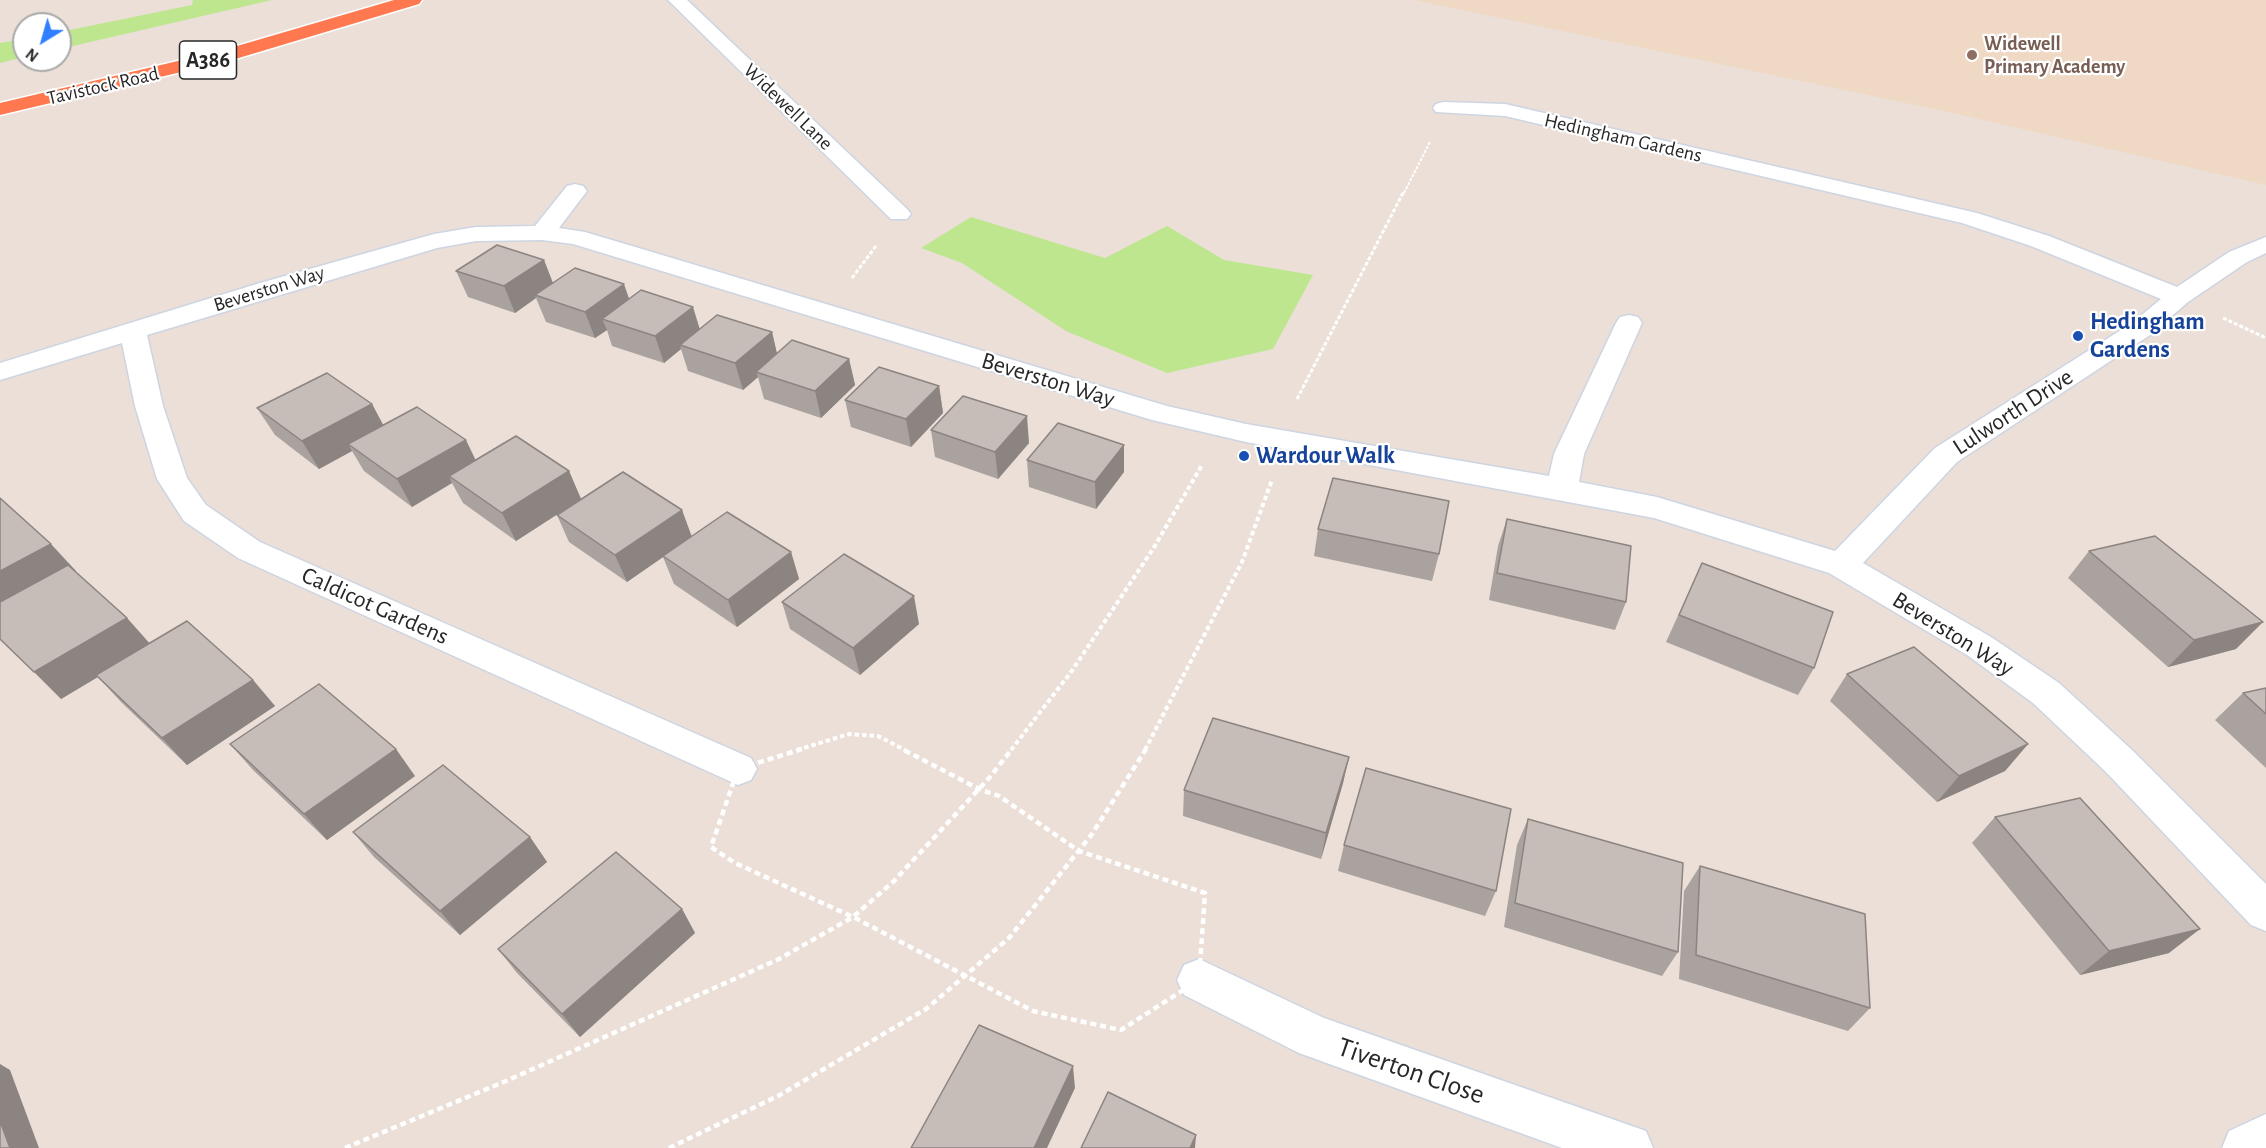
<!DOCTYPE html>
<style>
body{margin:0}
#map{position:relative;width:2266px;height:1148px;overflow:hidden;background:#ebdfd7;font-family:"Alegreya Sans",sans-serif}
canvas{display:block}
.north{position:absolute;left:12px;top:12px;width:60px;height:60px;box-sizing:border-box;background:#fff;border:2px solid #a9a9a9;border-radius:50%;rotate:217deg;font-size:16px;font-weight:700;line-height:24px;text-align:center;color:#272727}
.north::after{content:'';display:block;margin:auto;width:21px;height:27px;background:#3180ff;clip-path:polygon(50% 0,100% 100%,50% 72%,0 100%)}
</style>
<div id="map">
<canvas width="2266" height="1148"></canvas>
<div class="north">N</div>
</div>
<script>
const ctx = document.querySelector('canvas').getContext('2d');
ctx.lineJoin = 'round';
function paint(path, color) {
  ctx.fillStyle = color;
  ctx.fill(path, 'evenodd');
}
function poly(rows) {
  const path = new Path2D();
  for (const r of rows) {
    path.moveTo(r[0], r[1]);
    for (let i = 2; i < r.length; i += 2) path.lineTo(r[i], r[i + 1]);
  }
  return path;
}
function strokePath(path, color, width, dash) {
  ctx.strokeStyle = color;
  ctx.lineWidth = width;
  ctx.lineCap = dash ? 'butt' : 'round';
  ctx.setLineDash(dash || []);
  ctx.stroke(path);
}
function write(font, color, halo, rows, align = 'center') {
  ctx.font = font + ' "Alegreya Sans",sans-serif';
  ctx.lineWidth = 4.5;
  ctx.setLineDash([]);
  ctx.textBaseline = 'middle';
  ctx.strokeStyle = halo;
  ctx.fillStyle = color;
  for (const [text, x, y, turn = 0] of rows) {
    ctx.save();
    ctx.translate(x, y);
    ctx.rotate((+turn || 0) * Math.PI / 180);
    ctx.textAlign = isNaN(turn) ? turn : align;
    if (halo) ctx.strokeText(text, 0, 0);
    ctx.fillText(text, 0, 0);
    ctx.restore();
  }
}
paint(poly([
 [1414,0,2266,0,2266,185,1944,111]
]), '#efd9c5');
paint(poly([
 [193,0,272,0,60,49,60,32,192,5],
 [24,39,24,57,0,63,0,43],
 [971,217,1105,258,1167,226,1224,260,1313,275,1273,349,1167,373,1066,331,962,263,921,248]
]), '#bee68f');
const street = poly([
 [668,0,687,0,907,209,911,214,907,219,891,219,668,0],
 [1443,102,1505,104,1977,213,2049,236,2177,287,2229,252,2266,237,2266,253,2247,262,2188,302,2150,335,1957,462,1863,563,1991,637,2059,683,2132,750,2266,884,2266,931,2251,925,2106,772,2033,703,1967,655,1829,573,1654,518,1246,442,1152,420,573,244,542,240,476,241,437,248,147,335,163,406,187,478,206,505,260,542,751,758,757,769,751,780,738,785,238,558,184,521,157,479,135,406,122,343,0,380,0,363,260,283,434,234,476,227,535,226,567,186,575,184,583,186,587,191,559,228,585,232,1167,406,1246,424,1549,476,1554,454,1616,323,1620,317,1629,315,1638,317,1642,323,1584,454,1579,482,1657,497,1835,551,1935,448,2132,323,2161,299,2031,246,1962,223,1505,116,1436,112,1433,108,1436,104,1443,102],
 [1199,959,1324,1018,1646,1131,1653,1148,1562,1148,1299,1053,1184,995,1177,980,1184,965,1199,959],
 [2266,1114,2266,1148,2222,1148,2229,1131,2266,1114]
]);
const highway = poly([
 [394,0,422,0,419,4,232,60,0,115,0,103,220,51,394,0]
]);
strokePath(street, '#cdd5e2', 3);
strokePath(highway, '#fff', 3);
strokePath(poly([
 [1404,193,1430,142]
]), '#fff', 2, [3, 1.5]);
strokePath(poly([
 [852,278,876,246],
 [2223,318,2266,338],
 [1297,399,1404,191]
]), '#fff', 3, [4, 2]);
strokePath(poly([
 [797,750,849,734,878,736,905,750],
 [1011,750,1071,672,1153,549,1202,465],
 [1145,750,1242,562,1272,480]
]), '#fff', 4, [4.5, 3]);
strokePath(poly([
 [802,749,738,769,711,847,735,863,853,917,1033,1011,1121,1030,1199,980,1205,893,1079,851,999,796,979,789,902,749],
 [345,1148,506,1081,779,959,853,917,894,881,990,777,1012,749],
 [669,1148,778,1096,926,1009,1009,938,1092,834,1146,749]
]), '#fff', 4.5, [6, 4]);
paint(street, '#fff');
paint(highway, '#ff784f');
paint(poly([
 [544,260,553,283,629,299,699,329,772,332,777,354,849,359,855,385,821,418,764,399,758,377,743,390,688,371,681,349,664,363,612,346,607,330,595,338,546,322,536,298,515,313,468,297,456,271],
 [939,386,943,413,911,447,851,427,845,400],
 [372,404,383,425,476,460,569,471,581,499,516,541,463,503,452,483,412,507,364,471,352,451,319,469,275,435,257,408],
 [931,430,1029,443,998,479,935,457],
 [1124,445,1124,472,1096,509,1029,487,1027,460],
 [0,498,75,572,127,618,149,643,253,680,275,706,187,765,121,702,98,677,61,699],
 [682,510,691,537,791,552,799,579,737,627,674,584,663,557,627,582,569,542,557,515],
 [1507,519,1626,602,1615,630,1489,600,1498,546],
 [1318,529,1439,554,1432,581,1314,556],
 [2089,551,2236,649,2168,667,2068,578],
 [1702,563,1814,668,1798,695,1666,642],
 [782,602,919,624,860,675,790,629],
 [1847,674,2028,744,2005,771,1937,802,1830,701],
 [2266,688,2266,768,2215,720,2243,693],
 [230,744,415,776,327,840,253,770],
 [1349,757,1343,783,1321,859,1183,816,1184,790],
 [1995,817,2169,953,2080,975,1972,843],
 [1528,819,1678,952,1662,976,1504,927,1517,845],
 [353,832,530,837,547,862,460,935,374,857],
 [1344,845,1496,891,1485,916,1338,871],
 [1700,866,1870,1008,1848,1031,1679,979,1684,891],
 [682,909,695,933,580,1037,517,973,498,949]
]), '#aaa29e');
paint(poly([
 [544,260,554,286,535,295,536,298,515,313,504,286],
 [624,284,633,310,602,319,607,330,595,338,585,312],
 [693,307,701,333,680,345,681,349,664,363,655,336],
 [772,332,778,358,756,372,758,377,743,390,735,363],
 [849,359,855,385,821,418,815,391],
 [939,386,943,413,911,447,906,419],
 [372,404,387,432,348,444,352,451,319,469,302,441],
 [1027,416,1029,443,998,479,995,452],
 [466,440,479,467,449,476,452,483,412,507,397,479],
 [1124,445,1124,472,1096,509,1095,482],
 [569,471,581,499,516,541,502,513],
 [682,510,692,537,627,582,615,555],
 [51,544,76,571,0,612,0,571],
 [791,552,799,579,737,627,728,600],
 [914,596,919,624,860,675,853,648],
 [127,618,151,645,61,699,34,672],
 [2263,622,2236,649,2168,667,2194,640],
 [253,680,275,706,187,765,162,738],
 [2028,744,2005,771,1937,802,1959,776],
 [396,749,415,776,327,840,304,814],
 [1349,757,1343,783,1321,859,1326,833],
 [530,837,547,862,460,935,440,911],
 [682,909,695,933,580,1037,562,1014],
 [2200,929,2169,953,2080,975,2109,951],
 [0,1064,10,1070,39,1148,10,1148,0,1121],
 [1073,1066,1075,1088,1047,1148,1034,1148],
 [1196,1135,1195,1148,1190,1148]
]), '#8b8481');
const building = poly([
 [497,245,544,260,504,286,456,271,497,245],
 [575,268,624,284,585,312,535,295,575,268],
 [641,290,693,307,655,336,602,319,641,290],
 [717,315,772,332,735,363,680,345,717,315],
 [792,340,849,359,815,391,756,372,792,340],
 [879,367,939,386,906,419,845,400,879,367],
 [327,373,372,404,302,441,257,408,327,373],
 [963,396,1027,416,995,452,931,430,963,396],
 [417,407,466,440,397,479,348,444,417,407],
 [1058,423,1124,445,1095,482,1027,460,1058,423],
 [516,436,569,471,502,513,449,476,516,436],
 [623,472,682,510,615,555,557,515,623,472],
 [1333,478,1449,501,1439,554,1318,529,1333,478],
 [0,498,51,544,0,571,0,498],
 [727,512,791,552,728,600,663,556,727,512],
 [1507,519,1631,546,1626,602,1497,573,1507,519],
 [2155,536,2263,622,2194,640,2089,551,2155,536],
 [844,554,914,596,853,648,782,602,844,554],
 [1702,563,1833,612,1814,668,1679,615,1702,563],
 [68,565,127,618,34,672,0,639,0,602,68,565],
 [187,621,253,680,162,738,96,675,187,621],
 [1914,647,2028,744,1959,776,1847,674,1914,647],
 [319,684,396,749,304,814,230,744,319,684],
 [2266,688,2266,714,2243,693,2266,688],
 [1213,718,1349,757,1326,833,1184,790,1213,718],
 [443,765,530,837,440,911,353,832,443,765],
 [1366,768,1511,809,1496,891,1344,845,1366,768],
 [2080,798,2200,929,2109,951,1995,817,2080,798],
 [1528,819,1683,863,1678,952,1515,903,1528,819],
 [616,852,682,909,562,1014,498,949,616,852],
 [1700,866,1865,914,1870,1008,1696,955,1700,866],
 [979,1025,1073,1066,1034,1148,911,1148,979,1025],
 [1108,1092,1196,1135,1190,1148,1081,1148,1108,1092],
 [0,1121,10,1148,0,1148,0,1121]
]);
paint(building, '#c6bcb8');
strokePath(building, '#8b8481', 1.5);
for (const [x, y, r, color] of [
 [1972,55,6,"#8d6e63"],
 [2078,336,6,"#1a4fb4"],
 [1244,456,6,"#1a4fb4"]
]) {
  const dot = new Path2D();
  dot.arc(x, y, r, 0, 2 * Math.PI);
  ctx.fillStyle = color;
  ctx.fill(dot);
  strokePath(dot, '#fff', 2);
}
write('bold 20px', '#785e54', '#fff', [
 ["Widewell",1984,44],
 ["Primary Academy",1984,67]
], 'left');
write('20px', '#272727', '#fff', [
 ["Tavistock Road",103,86,-13],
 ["Widewell Lane",788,107,44],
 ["Hedingham Gardens",1623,138,13],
 ["Beverston Way",269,289,-17]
]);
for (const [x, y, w] of [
 [208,60,57]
]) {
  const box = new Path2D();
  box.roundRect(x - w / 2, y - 19, w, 38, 4.5);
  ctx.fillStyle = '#fff';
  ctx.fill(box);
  strokePath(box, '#272727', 1.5);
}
write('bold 22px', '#272727', null, [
 ["A386",208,60]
]);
write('bold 24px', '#164399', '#fff', [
 ["Hedingham",2090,322],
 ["Gardens",2090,350],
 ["Wardour Walk",1256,456]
], 'left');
write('24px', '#272727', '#fff', [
 ["Beverston Way",1048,380,17],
 ["Lulworth Drive",2013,412,-33],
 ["Caldicot Gardens",375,606,24],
 ["Beverston Way",1953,634,32]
]);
write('28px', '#272727', '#fff', [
 ["Tiverton Close",1411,1071,19]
]);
</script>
